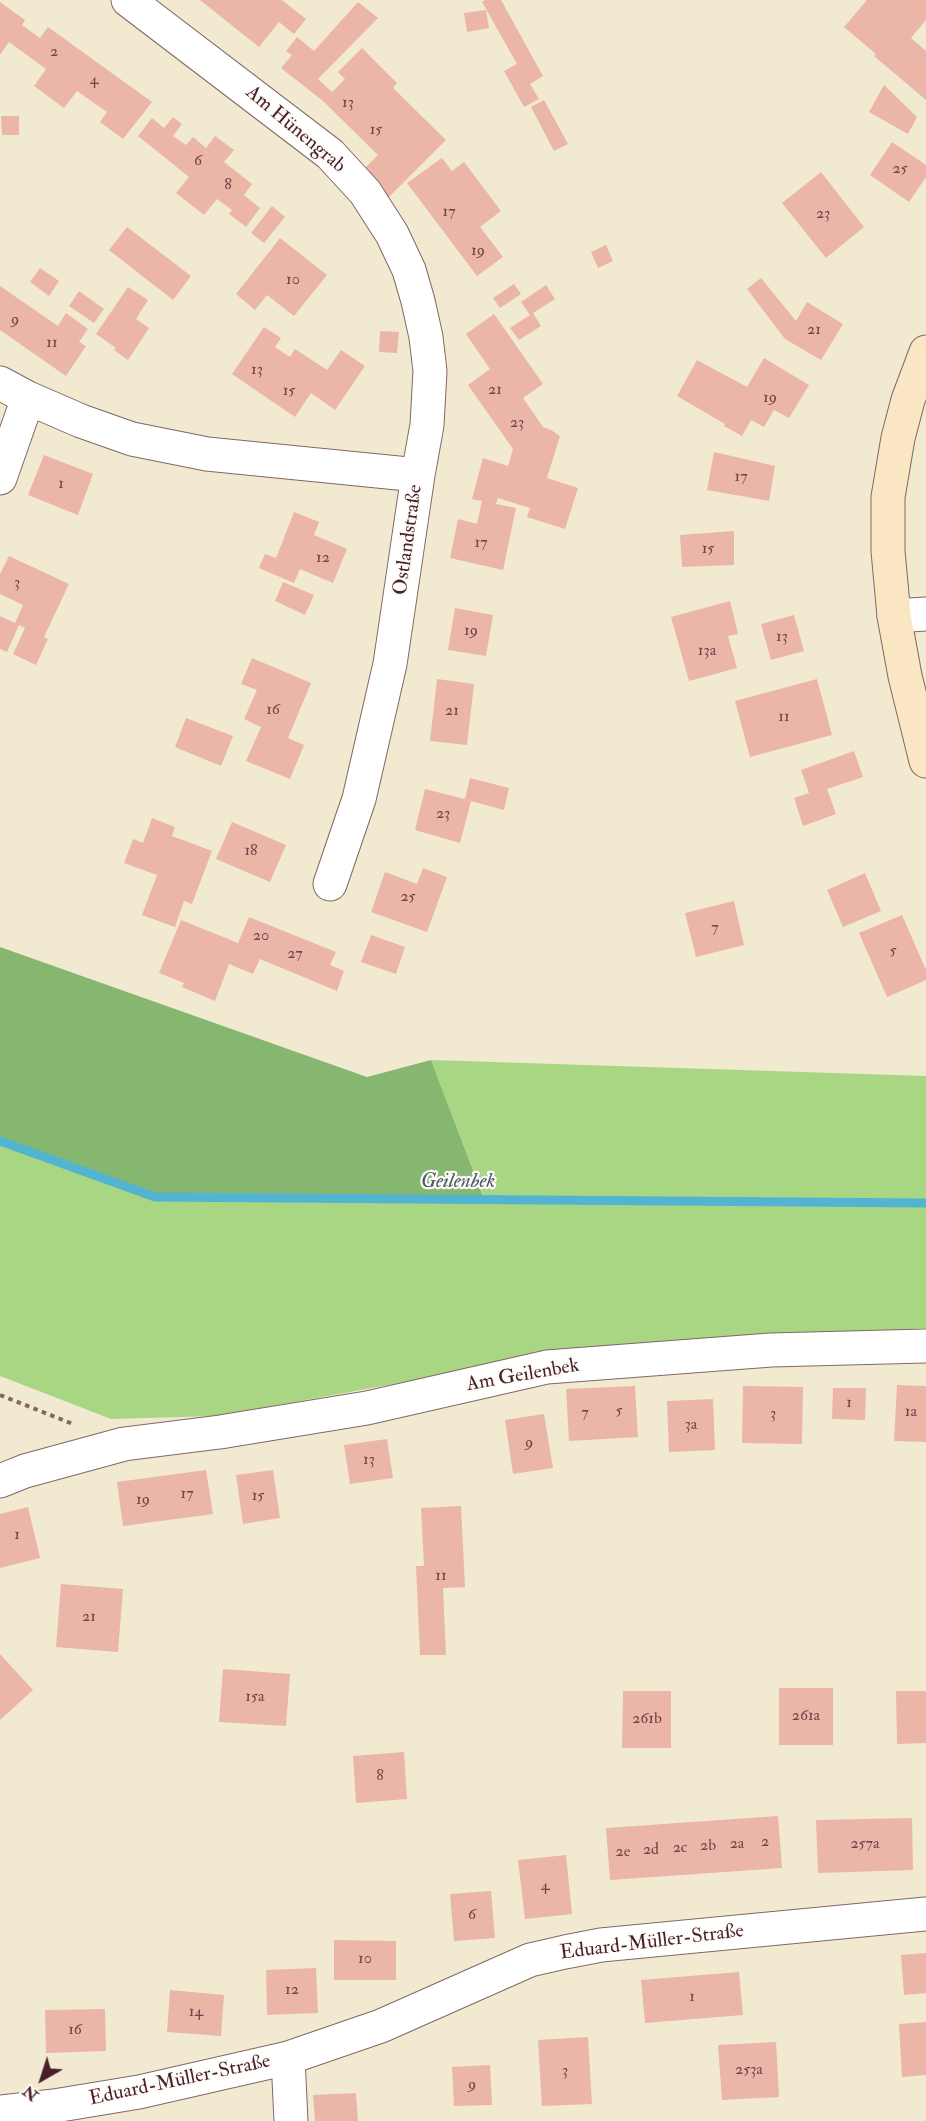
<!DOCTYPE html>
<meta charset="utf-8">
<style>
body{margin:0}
#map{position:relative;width:926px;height:2121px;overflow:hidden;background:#f1ead1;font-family:"IM FELL Double Pica",serif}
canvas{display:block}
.north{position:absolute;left:12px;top:2049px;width:60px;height:60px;-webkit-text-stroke:4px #fdfcf7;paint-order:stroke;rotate:219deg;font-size:16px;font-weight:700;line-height:24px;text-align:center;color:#4a1f2b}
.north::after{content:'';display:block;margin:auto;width:21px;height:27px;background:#4a1f2b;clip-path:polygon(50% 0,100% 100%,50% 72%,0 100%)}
</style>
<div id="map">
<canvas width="926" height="2121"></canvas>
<div class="north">N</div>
</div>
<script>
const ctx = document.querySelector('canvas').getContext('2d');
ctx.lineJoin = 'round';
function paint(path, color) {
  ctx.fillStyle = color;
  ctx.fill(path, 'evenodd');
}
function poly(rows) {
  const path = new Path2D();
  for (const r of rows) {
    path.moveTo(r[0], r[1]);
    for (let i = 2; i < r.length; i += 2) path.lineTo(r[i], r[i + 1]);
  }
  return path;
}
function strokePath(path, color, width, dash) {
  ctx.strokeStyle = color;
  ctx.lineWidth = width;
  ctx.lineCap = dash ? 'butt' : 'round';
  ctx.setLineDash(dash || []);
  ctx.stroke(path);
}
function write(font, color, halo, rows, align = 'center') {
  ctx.font = font + ' "IM FELL Double Pica",serif';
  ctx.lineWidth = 4.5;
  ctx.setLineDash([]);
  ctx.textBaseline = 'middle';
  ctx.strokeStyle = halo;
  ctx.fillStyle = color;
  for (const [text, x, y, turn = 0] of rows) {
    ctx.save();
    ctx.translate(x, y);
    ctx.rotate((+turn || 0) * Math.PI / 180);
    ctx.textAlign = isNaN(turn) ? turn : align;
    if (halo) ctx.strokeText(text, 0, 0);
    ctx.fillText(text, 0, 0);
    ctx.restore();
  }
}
paint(poly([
 [431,1060,926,1076,926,1328,571,1352,217,1416,111,1419,0,1376,0,1139,156,1195,483,1195]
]), '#a9d683');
paint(poly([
 [0,947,367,1077,431,1060,483,1196,156,1195,0,1139]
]), '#86b771');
strokePath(poly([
 [0,1141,155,1197,926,1203]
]), '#52b4d1', 9);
paint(poly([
 [200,0,282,0,306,19,294,34,279,22,259,47],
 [485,0,501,0,543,76,530,84,539,99,524,107,504,71,517,64,482,2],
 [867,0,926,0,926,20,911,38,926,51,926,100,874,56,876,54,844,27],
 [0,2,25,20,22,25,40,38,48,27,152,102,123,139,100,122,107,112,77,91,64,108,34,86,46,69,9,42,0,55],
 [358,2,378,18,318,79,332,92,345,79,338,72,362,48,397,83,393,88,446,140,384,202,361,172,378,155,323,101,281,68,292,55,286,51,297,37,314,51],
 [486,10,489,28,467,32,464,13],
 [884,85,917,117,908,134,869,112],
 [544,100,568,144,554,151,531,107],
 [1,116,19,116,19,135,2,135],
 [173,117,182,124,173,136,186,145,193,137,206,148,215,136,234,150,224,162,252,184,244,195,260,208,246,227,229,214,232,210,217,199,204,215,176,193,189,177,138,136,152,118,164,128],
 [892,142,926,165,926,177,909,202,870,175],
 [442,158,452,171,464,162,501,211,480,227,503,257,477,276,407,183],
 [821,172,864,227,826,258,782,203],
 [272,206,285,217,264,243,251,233],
 [127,227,191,276,173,300,109,250],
 [280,238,327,275,294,316,267,295,255,310,236,294],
 [606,245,613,261,598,268,591,252],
 [40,268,59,281,49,296,30,282],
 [761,278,796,321,807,302,843,324,821,360,785,339,747,289],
 [514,284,521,294,500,308,493,298],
 [546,285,555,299,533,313,541,326,519,340,510,328,530,315,521,302],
 [0,286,58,326,66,313,88,329,79,342,86,346,66,376,0,330],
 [128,287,148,300,136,319,149,328,128,360,114,350,116,348,96,334],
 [79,291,104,309,94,323,69,306],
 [494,314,543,384,523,398,543,427,551,430,560,436,547,478,578,488,565,529,527,517,530,508,498,498,496,504,516,508,503,570,450,558,458,519,477,524,482,501,472,499,483,458,508,466,513,449,468,385,490,369,466,334],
 [264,327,281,338,275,347,290,357,295,349,327,370,341,350,365,366,335,410,311,393,295,417,232,374],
 [380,331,399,332,397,353,379,352],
 [764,358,809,385,789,418,774,410,764,427,751,420,742,436,724,426,725,424,677,396,697,360,747,387],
 [714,452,775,466,769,501,707,490],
 [44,455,93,474,78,515,28,495],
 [294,512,319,522,314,535,347,549,333,583,300,569,294,583,259,568,265,554,276,558],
 [734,531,734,565,682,567,680,535],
 [9,556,69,584,44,637,48,639,36,665,13,654,25,628,19,625,7,652,0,649,0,616,15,623,23,605,0,594,0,574],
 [283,582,314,595,305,615,275,601],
 [730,601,738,634,728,636,737,668,689,681,671,617],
 [455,608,493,615,486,656,448,650],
 [794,615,804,651,771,660,761,624],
 [252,658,311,683,288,738,304,745,290,779,246,761,261,727,244,719,257,690,241,684],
 [437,679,474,684,467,745,430,741],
 [817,679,832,735,750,757,735,701],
 [186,718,233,736,221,766,175,747],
 [854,751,863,777,827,789,836,814,803,826,794,798,809,793,801,770],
 [470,778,509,788,504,810,471,801,460,843,415,830,425,789,465,799],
 [152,818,175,827,172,836,212,851,192,904,184,901,175,927,142,915,157,875,124,863,133,839,143,843],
 [232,822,286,845,270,882,216,859],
 [423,868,447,877,427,932,371,912,385,872,417,884],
 [865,873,881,911,843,927,827,890],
 [734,901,744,945,696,957,685,913],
 [902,915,926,970,926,980,887,997,859,933],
 [249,917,336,952,330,965,344,971,337,991,260,959,253,974,229,964,215,1001,182,987,184,983,159,973,181,920,238,943],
 [371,935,405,947,396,974,361,962],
 [897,1385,926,1386,926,1442,894,1441],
 [635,1386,638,1437,569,1441,566,1389],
 [743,1386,803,1387,802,1444,742,1443],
 [833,1388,866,1388,865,1420,832,1419],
 [713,1399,715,1450,669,1452,667,1401],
 [544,1414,553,1468,513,1474,505,1420],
 [387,1439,393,1478,350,1484,344,1445],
 [206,1470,213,1514,123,1526,117,1482],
 [273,1470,280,1518,243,1524,236,1475],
 [461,1506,465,1587,443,1588,446,1655,420,1655,416,1566,424,1566,421,1508],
 [28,1507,40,1558,0,1568,0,1514],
 [61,1584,123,1589,118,1652,56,1647],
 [0,1654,33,1690,0,1720],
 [223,1669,290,1674,286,1726,219,1722],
 [779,1688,833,1688,833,1745,779,1745],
 [623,1691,671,1691,671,1748,622,1748],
 [896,1691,926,1691,926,1743,897,1744],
 [404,1752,407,1799,356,1803,353,1756],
 [778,1816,782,1868,610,1880,606,1828],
 [912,1818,913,1870,818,1873,816,1820],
 [566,1855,572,1914,525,1919,518,1860],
 [491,1891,495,1938,454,1941,450,1894],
 [334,1940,396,1941,396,1980,334,1980],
 [926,1953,926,1993,904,1995,901,1955],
 [316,1968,318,2013,267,2015,266,1970],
 [739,1972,743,2015,645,2023,641,1980],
 [170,1990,224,1995,221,2036,167,2032],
 [105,2009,106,2051,46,2053,45,2010],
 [926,2022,926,2075,902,2077,899,2024],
 [588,2037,592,2104,542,2106,538,2040],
 [776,2042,779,2097,722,2100,718,2045],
 [490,2065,492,2105,454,2106,452,2067],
 [356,2093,358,2121,315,2121,313,2095]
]), '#ebb5a8');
const minor = poly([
 [128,0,330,154,365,192,392,234,409,270,418,301,426,337,430,371,427,425,418,475],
 [0,383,28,398,81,421,132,439,207,454,418,475,390,664,359,799,330,884],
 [0,478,28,398],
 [894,616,926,614],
 [0,1481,25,1471,124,1444,220,1432,367,1408,547,1367,771,1350,926,1346],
 [288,2058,291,2121],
 [0,2112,54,2106,139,2092,288,2058,381,2026,530,1960,565,1952,601,1945,926,1914]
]);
const secondary = poly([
 [926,352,908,400,898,438,888,497,888,551,894,616,905,676,926,761]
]);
strokePath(minor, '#846665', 35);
strokePath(secondary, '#846665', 35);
strokePath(poly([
 [0,1395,73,1424]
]), '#846665', 4, [4.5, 4.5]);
strokePath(minor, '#fff', 33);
strokePath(secondary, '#fbe6c4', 33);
write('16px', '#72444a', null, [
 ["2",54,53],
 ["4",94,81],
 ["13",348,104],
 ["15",376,131],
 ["6",198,162],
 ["25",900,170],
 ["8",228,186],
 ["17",449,213],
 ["23",823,215],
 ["19",478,252],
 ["10",293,281],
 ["9",15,321],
 ["21",814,331],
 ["11",52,344],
 ["13",257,371],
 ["21",495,391],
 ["15",289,392],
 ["19",770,399],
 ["23",517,424],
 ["17",741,478],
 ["1",61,485],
 ["17",481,544],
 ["15",708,550],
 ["12",323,559],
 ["3",17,584],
 ["19",471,632],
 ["13",782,638],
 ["13a",707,652],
 ["16",273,711],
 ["21",452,712],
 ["11",784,718],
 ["23",443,815],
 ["18",251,852],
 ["25",408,898],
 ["7",715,929],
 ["20",261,937],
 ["5",893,952],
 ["27",295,955],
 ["1",849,1404],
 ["5",619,1412],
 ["1a",911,1413],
 ["7",585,1414],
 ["3",773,1415],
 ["3a",691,1426],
 ["9",529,1444],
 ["13",369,1461],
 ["17",187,1495],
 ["15",258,1497],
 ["19",143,1501],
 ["1",17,1536],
 ["11",441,1577],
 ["21",89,1618],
 ["15a",255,1698],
 ["261a",806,1717],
 ["261b",647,1720],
 ["8",380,1777],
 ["2",765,1843],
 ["2a",737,1845],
 ["257a",865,1845],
 ["2b",708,1847],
 ["2c",680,1849],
 ["2d",651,1851],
 ["2e",623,1853],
 ["4",545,1887],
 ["6",472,1916],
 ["10",365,1960],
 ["12",292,1991],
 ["1",692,1998],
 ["14",196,2013],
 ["16",75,2031],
 ["253a",749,2071],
 ["3",565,2072],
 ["9",472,2086]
]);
write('20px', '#4a1f2b', '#fdfcf7', [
 ["Am Hünengrab",295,130,40],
 ["Ostlandstraße",409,540,-82],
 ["Am Geilenbek",523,1376,-10],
 ["Eduard-Müller-Straße",652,1943,-7],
 ["Eduard-Müller-Straße",180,2081,-12]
]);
write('italic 21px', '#4d5b6d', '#fdfcf7', [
 ["Geilenbek",458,1182]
]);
</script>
